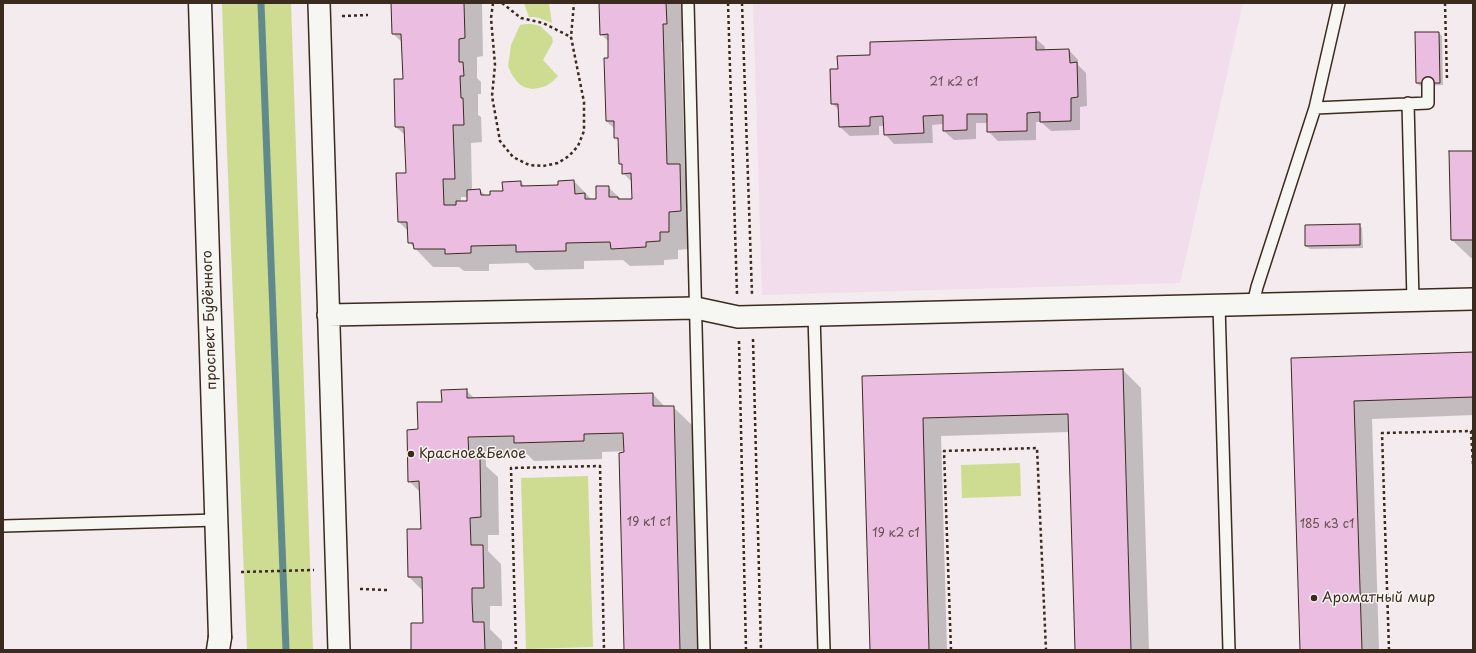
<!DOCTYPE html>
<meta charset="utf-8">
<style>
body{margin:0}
#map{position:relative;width:1476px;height:653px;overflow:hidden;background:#f4ebef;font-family:"Playpen Sans",sans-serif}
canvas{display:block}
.frame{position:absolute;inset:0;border:4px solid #3b2a1e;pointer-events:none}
</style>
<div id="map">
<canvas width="1476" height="653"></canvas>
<div class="frame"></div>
</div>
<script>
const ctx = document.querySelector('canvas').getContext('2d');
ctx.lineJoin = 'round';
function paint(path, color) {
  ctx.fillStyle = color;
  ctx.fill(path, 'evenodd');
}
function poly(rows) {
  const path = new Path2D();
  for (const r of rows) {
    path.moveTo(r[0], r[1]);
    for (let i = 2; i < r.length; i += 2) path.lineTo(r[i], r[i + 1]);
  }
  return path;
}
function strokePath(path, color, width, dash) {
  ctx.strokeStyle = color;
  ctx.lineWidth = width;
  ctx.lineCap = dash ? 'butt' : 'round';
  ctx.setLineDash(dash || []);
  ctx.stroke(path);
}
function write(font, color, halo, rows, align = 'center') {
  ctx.font = font + ' "Playpen Sans",sans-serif';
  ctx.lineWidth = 3;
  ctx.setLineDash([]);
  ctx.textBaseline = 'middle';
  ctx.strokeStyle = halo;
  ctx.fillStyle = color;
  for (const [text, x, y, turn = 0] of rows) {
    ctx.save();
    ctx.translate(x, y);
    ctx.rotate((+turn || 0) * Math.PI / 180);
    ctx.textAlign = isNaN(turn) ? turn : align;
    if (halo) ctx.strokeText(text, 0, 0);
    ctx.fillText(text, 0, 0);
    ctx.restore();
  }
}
paint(poly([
 [753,3,1243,3,1180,283,762,295]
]), '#f1ddeb');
paint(poly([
 [222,3,291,3,313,650,247,650,226,125],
 [524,3,549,3,552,23,536,17,529,17],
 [526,24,532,24,540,26,552,37,553,42,543,60,558,76,552,82,546,86,539,88,532,89,524,87,518,83,512,75,508,66,511,45,520,25],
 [1020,463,1021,496,962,498,961,465],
 [588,476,593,647,526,649,521,478]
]), '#cddc90');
paint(poly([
 [392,3,482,3,483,56,477,57,477,78,481,82,481,94,478,94,478,115,481,117,482,142,471,143,472,190,480,190,486,196,491,196,504,192,521,182,525,187,559,186,574,181,592,200,598,200,608,187,622,200,633,200,632,182,623,173,623,166,620,163,620,142,615,137,615,129,606,121,609,42,601,34,600,3,683,3,684,42,681,42,685,170,697,183,699,229,687,229,687,249,678,250,678,259,664,260,664,265,630,266,623,260,584,261,584,269,535,270,528,263,489,264,489,271,464,271,459,267,433,267,409,242,408,231,399,222,407,174,406,136,396,127,404,80,403,43,393,34],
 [461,197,468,197,468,202,461,202],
 [1416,33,1439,33,1442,36,1443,85,1420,86,1417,83],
 [1035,38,1045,47,1045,51,1069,50,1078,60,1078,65,1086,73,1087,106,1080,107,1080,130,1051,131,1041,122,1036,122,1036,140,998,141,988,131,988,123,976,123,976,139,954,140,944,131,944,124,932,125,933,143,894,144,885,134,884,126,879,126,879,135,850,136,840,127,840,111,832,103,839,70,871,56],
 [1473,152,1473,258,1471,258,1452,240],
 [1359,225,1362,228,1363,248,1310,249,1306,246],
 [1473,353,1473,415,1372,419,1379,650,1301,650,1292,359],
 [1123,370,1141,388,1149,650,1076,650,1070,432,941,436,947,650,871,650,863,377],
 [466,390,475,399,653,394,665,407,673,407,692,425,697,650,625,650,627,451,602,452,602,459,534,461,527,454,486,455,486,466,498,477,499,535,488,535,488,551,501,564,502,606,490,606,490,629,502,641,502,650,412,650,424,624,423,591,409,577,422,530,421,493,409,481,419,430,443,403]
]), '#0003');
strokePath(poly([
 [261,3,286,650]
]), '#618a8c', 7);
const building = poly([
 [391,3,464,3,465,38,459,39,459,62,463,62,464,76,460,76,461,98,463,98,464,125,453,125,455,179,443,179,444,205,456,205,456,201,467,201,467,190,480,189,481,195,490,195,490,191,503,191,502,182,521,181,521,186,558,185,558,181,574,180,575,194,585,193,585,199,596,199,596,186,609,186,609,197,618,197,618,199,632,199,631,173,622,174,622,164,619,164,618,138,614,138,614,121,606,121,604,58,608,58,608,34,600,35,599,3,666,3,667,24,663,24,667,164,680,164,681,211,669,212,669,232,660,232,660,241,646,242,646,247,611,249,610,242,566,243,566,251,516,252,516,245,471,246,471,253,445,254,445,249,414,249,413,243,408,243,407,222,398,222,396,173,406,173,404,127,395,127,394,79,403,79,401,34,392,34,391,3],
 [1415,32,1439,32,1440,83,1416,83,1415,32],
 [1036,37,1036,50,1069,49,1070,63,1077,62,1078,97,1071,98,1071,121,1040,122,1040,112,1027,113,1027,131,987,132,987,114,967,114,967,130,943,131,943,115,923,116,924,133,884,135,883,116,870,117,870,126,839,127,838,104,831,104,830,69,838,69,837,56,870,55,870,42,1036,37],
 [1449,151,1473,151,1473,240,1451,240,1449,151],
 [1360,224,1360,245,1305,246,1305,225,1360,224],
 [1473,352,1473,397,1354,401,1362,650,1300,650,1291,358,1473,352],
 [1123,369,1131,650,1075,650,1068,414,923,418,929,650,870,650,862,376,1123,369],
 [467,389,467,398,653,393,653,406,674,406,680,650,624,650,619,453,624,452,623,433,584,434,584,441,514,443,514,436,468,437,469,458,480,458,481,517,470,518,471,545,483,545,484,588,472,588,472,600,473,622,484,622,485,650,411,650,411,623,423,623,422,577,408,577,407,529,421,529,419,481,408,482,407,430,418,429,417,402,442,402,441,390,467,389]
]);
paint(building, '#ebbde1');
strokePath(building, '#3b2a1e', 1);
const service = poly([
 [688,3,704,650],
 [1408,103,1413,300],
 [1315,108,1428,103,1428,83],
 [1253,304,1257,287,1315,108,1339,3],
 [1219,305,1229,650],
 [814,315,824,650],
 [3,526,217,520]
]);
const minor = poly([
 [319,3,339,650],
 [328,315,696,308,738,317,1473,299]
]);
const tertiary = poly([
 [200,3,220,637]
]);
const secondary = poly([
 [218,650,220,637]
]);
strokePath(service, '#3b2a1e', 14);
strokePath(minor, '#3b2a1e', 24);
strokePath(tertiary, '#3b2a1e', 25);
strokePath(secondary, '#3b2a1e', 25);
strokePath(poly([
 [493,3,491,18,495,65,492,96,500,141,513,157,529,165,543,166,558,163,569,156,578,146,584,131,584,102,571,37,574,3],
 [502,3,521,18,543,23,571,37],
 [728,3,737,294],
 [742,3,752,294],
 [1445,3,1447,80],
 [342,16,368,15],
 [753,339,761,650],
 [739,341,746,650],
 [241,572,314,570],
 [360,589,387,590],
 [516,650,511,468,600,466,604,650],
 [951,650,944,451,1037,448,1046,650],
 [1389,650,1382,433,1471,431,1473,464]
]), '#3b2a1e', 2.5, [3, 3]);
strokePath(service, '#f6f6f2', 11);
strokePath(minor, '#f6f6f2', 21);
strokePath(tertiary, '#f6f6f2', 22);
strokePath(secondary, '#f6f6f2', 22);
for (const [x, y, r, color] of [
 [411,454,4,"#3b2a1e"],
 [1314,598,4,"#3b2a1e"]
]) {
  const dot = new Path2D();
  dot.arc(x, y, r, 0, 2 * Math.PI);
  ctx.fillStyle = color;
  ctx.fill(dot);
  strokePath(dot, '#f6f6f2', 1.5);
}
write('12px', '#674f4f', null, [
 ["21 к2 с1",954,83],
 ["19 к1 с1",649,523],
 ["185 к3 с1",1327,525],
 ["19 к2 с1",896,534]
]);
write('14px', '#3b2a1e', '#f6f6f2', [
 ["проспект Будённого",210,320,-92]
]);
write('14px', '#3b2a1e', '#f6f6f2', [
 ["Красное&Белое",419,454],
 ["Ароматный мир",1322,598]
], 'left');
</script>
